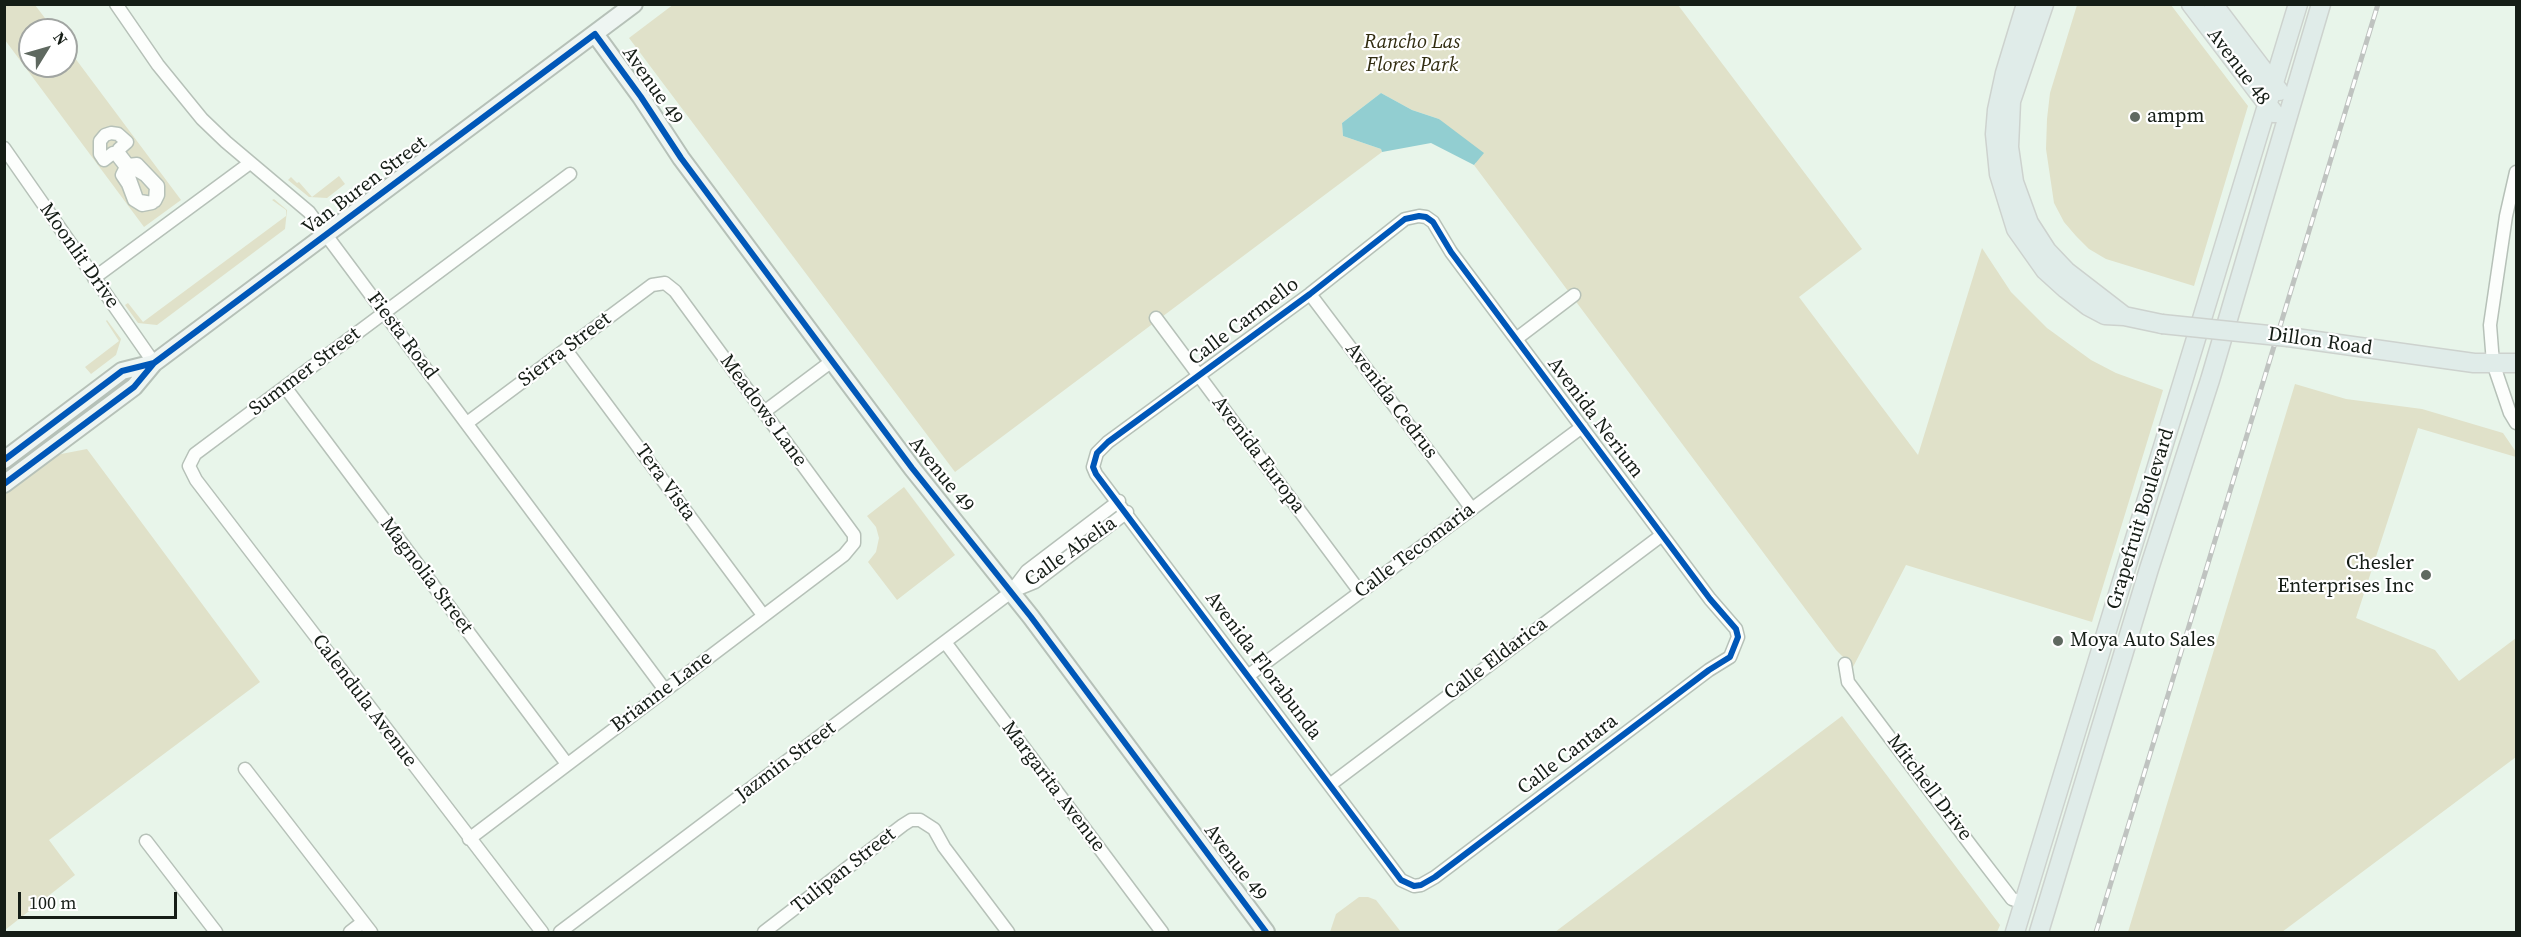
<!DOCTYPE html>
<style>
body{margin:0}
#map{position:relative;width:2521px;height:937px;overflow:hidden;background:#e8f5ea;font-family:"Source Serif 4",serif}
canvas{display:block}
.frame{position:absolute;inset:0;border:6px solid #151d16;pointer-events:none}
.north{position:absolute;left:18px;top:18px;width:60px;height:60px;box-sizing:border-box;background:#fff;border:2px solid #a1a5a2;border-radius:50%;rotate:53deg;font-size:16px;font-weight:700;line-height:24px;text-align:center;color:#151d16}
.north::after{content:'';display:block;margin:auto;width:21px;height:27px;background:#5f6960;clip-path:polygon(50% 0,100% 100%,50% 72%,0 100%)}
.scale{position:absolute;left:18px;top:892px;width:159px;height:27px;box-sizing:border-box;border:3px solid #151d16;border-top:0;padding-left:8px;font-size:18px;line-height:21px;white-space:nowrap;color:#151d16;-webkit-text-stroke:4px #fff;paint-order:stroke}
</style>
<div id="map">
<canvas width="2521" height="937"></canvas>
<div class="frame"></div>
<div class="north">N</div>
<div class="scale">100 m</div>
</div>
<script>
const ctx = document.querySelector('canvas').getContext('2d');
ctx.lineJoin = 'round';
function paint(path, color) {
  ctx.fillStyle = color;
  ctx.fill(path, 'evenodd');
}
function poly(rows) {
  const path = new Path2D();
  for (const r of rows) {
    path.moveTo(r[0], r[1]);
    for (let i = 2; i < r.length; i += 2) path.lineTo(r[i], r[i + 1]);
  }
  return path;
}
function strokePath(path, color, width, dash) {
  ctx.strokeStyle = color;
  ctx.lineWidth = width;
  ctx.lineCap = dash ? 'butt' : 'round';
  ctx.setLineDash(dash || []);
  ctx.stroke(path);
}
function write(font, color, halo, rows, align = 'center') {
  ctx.font = font + ' "Source Serif 4",serif';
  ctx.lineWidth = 4.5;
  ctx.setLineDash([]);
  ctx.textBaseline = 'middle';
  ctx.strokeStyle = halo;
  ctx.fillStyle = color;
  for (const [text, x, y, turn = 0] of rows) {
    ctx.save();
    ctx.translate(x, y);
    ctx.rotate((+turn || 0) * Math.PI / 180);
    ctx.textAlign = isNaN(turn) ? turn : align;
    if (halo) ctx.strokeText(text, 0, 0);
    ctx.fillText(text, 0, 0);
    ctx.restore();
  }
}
paint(poly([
 [674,4,1678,5,1862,249,1799,297,1918,455,1982,248,2011,292,2047,328,2091,360,2116,373,2163,390,2092,622,1906,565,1853,667,1836,650,1474,165,1476,163,1439,119,1412,110,1381,93,1342,123,1343,136,1381,149,1382,152,955,472,629,38],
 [5,5,35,5,54,30,30,30,30,66,66,66,66,46,181,200,144,227,5,40],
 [2077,5,2171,5,2248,106,2194,286,2106,259,2089,249,2076,236,2064,222,2054,203,2046,149,2047,119,2050,93],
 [339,176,345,184,327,198,309,197,288,180,291,177,297,183,299,182,312,197],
 [274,199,287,210,285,229,157,325,138,323,125,305,128,303,143,322,286,216,286,210,272,200],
 [107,320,121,339,116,355,91,374,85,367,119,341,106,321],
 [2295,384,2346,399,2422,409,2503,433,2516,452,2516,457,2418,428,2356,618,2435,650,2459,681,2516,638,2516,757,2282,932,2128,932],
 [87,449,260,682,49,840,75,875,5,930,5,494,56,455],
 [904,487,955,555,897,600,868,562,876,552,879,538,876,527,867,516],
 [1842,716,2000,925,1997,932,1555,932],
 [1359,897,1368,897,1376,900,1401,932,1330,932,1336,914]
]), '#e0e1c9');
paint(poly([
 [1381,93,1412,110,1439,119,1484,153,1474,165,1431,143,1382,152,1381,149,1343,136,1342,123]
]), '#92ced1');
const street = poly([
 [116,4,158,65,202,119,226,142,309,212,665,690],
 [111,133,118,134,127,142,119,149,118,152,128,165,137,164,158,186,158,195,155,201,156,187,145,175,135,169,128,174,137,199,140,201,152,203,142,205,134,200,128,184,122,175,126,167,116,154,113,153,104,160,100,154,100,141,105,135,111,133],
 [4,148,154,363],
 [2516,172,2506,216,2490,325,2493,363,2510,413,2516,423],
 [1419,216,1426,217,1433,222,1451,252,1710,599,1736,629,1738,637,1730,657,1709,670,1435,877,1421,885,1414,886,1401,880,1096,474,1093,467,1097,453,1108,442,1310,294,1405,219,1419,216],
 [94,278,250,163],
 [1310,294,1472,509],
 [1156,318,1360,592],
 [1516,339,1574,295],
 [566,350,763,615],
 [285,387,567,764],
 [764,412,832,361],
 [467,423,652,285,665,283,675,291,854,535,854,543,844,555,469,839],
 [1013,591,1035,582,1127,512],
 [945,642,1162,932],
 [1845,664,1848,682,1972,847,2012,899,2025,903],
 [1249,675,1582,427],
 [245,769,371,932],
 [1331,784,1662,535],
 [146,841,216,932],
 [350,932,363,922],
 [542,932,196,480,189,466,195,454,570,174],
 [560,932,1011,592,1027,571,1119,501],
 [764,932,903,825,911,820,920,820,934,829,944,847,1008,932]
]);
const secondary = poly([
 [595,34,641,97,681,158,832,361,912,468,1031,617,1266,932],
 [4,460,122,371,154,363],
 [4,484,134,387,154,363,634,4]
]);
const primary = poly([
 [2026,4,2005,73,1997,110,1995,134,1999,174,2016,229,2045,270,2066,289,2088,306,2105,315,2124,316,2162,324],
 [2044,4,2011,101,2009,147,2014,182,2029,223,2047,251,2066,271,2123,315],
 [2191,4,2274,113],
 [2213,4,2279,91],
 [2288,337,2474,363,2516,363],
 [2015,932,2298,4],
 [2039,932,2149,569,2210,380,2321,4]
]);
strokePath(street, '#b6c1b8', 15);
strokePath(secondary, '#b6c1b8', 20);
strokePath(primary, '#cdd2ce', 21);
strokePath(street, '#fcfefc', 12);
strokePath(secondary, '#eef5f2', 16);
strokePath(primary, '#e0ece9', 18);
const rail = poly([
 [2096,932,2378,4]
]);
strokePath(rail, '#bfc3c0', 5);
strokePath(rail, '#fff', 3, [9]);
const primaryBridge = poly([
 [2162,324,2288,337]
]);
strokePath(primaryBridge, '#cdd2ce', 21, []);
strokePath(primaryBridge, '#e0ece9', 18);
strokePath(poly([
 [1419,216,1426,217,1433,222,1451,252,1710,599,1736,629,1738,637,1730,657,1709,670,1435,877,1421,885,1414,886,1401,880,1096,474,1093,467,1097,453,1108,442,1310,294,1405,219,1419,216],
 [4,460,122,371,154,363],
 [4,484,134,387,154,363,595,34,641,97,681,158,832,361,912,468,1031,617,1266,932]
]), '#0057b8', 6);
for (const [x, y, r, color] of [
 [2135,117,6,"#5f6960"],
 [2426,575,6,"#5f6960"],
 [2058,641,6,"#5f6960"]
]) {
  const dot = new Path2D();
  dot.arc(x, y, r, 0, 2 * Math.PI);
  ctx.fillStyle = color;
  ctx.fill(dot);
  strokePath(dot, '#fff', 2);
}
write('italic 20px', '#312c10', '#fff', [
 ["Rancho Las",1412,43],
 ["Flores Park",1412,66]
]);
write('20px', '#151d16', '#fff', [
 ["Avenue 48",2238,67,53],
 ["Avenue 49",652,86,55],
 ["Van Buren Street",365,186,-37],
 ["Moonlit Drive",79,256,55],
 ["Calle Carmello",1244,322,-37],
 ["Fiesta Road",402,336,53],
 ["Dillon Road",2320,342,8],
 ["Sierra Street",565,350,-37],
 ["Summer Street",305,372,-37],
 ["Avenida Cedrus",1391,401,53],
 ["Meadows Lane",763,411,54],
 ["Avenida Nerium",1595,418,53],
 ["Avenida Europa",1258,455,53],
 ["Avenue 49",941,475,51],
 ["Tera Vista",665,483,54],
 ["Grapefruit Boulevard",2141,519,-73],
 ["Calle Tecomaria",1415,551,-37],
 ["Calle Abelia",1071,552,-35],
 ["Magnolia Street",426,576,53],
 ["Calle Eldarica",1496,659,-37],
 ["Avenida Florabunda",1263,666,53],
 ["Brianne Lane",662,692,-37],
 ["Calendula Avenue",364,701,53],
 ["Calle Cantara",1568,755,-37],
 ["Jazmin Street",786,762,-37],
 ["Margarita Avenue",1053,787,53],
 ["Mitchell Drive",1929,788,53],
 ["Avenue 49",1235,863,53],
 ["Tulipan Street",844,871,-38]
]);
write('20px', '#151d16', '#fff', [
 ["ampm",2147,117],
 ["Chesler",2414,564,"right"],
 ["Enterprises Inc",2414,587,"right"],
 ["Moya Auto Sales",2070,641]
], 'left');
</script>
